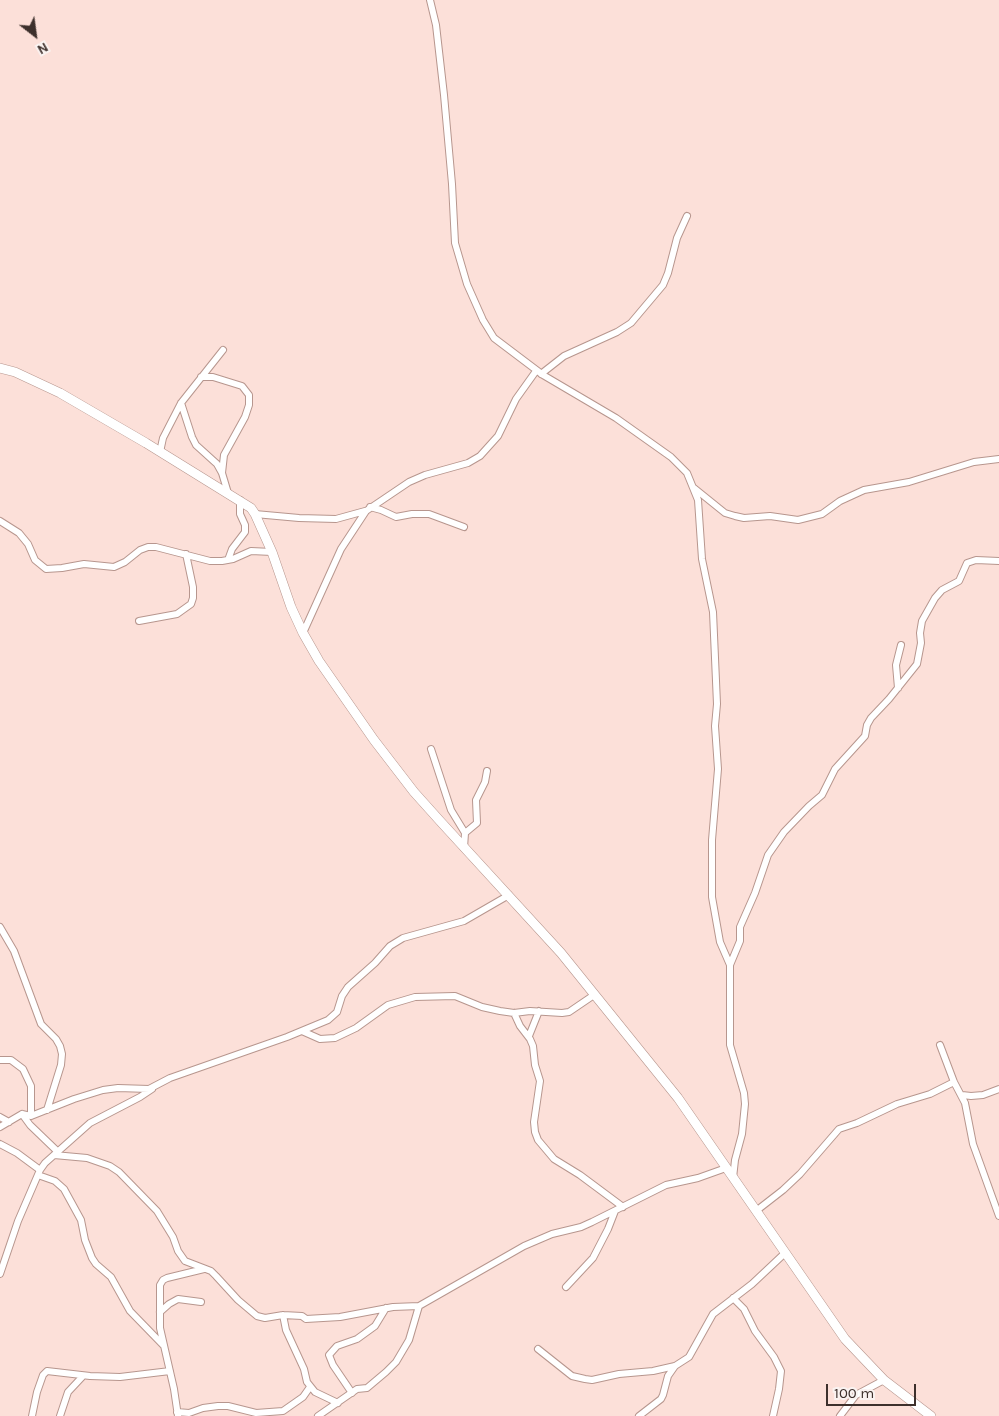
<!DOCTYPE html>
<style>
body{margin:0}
#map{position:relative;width:999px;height:1416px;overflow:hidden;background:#fce0d9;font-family:Karla,sans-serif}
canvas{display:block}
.north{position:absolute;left:10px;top:10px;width:50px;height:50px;-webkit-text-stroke:4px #faf3f1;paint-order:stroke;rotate:150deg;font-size:14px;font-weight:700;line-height:20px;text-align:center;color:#3d302c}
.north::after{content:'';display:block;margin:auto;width:18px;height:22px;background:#3d302c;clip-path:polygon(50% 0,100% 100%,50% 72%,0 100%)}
.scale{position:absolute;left:826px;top:1384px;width:90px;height:22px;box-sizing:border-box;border:2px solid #3d302c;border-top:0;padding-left:6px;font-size:15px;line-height:18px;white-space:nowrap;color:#3d302c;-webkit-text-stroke:4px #faf3f1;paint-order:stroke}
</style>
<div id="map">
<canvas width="999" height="1416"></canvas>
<div class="north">N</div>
<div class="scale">100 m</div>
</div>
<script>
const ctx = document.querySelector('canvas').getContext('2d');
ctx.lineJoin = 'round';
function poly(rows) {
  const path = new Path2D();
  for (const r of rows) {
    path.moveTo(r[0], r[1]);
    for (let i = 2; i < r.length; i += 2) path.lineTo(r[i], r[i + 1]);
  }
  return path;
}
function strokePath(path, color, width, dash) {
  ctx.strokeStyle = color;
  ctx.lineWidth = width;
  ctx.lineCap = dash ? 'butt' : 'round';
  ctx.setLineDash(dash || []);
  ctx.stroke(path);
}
const minor = poly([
 [430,0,436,25,444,95,452,184,455,243,467,284,483,320,494,338,543,375,616,418,671,457,687,473,698,500,702,559,713,612,717,704,715,726,718,769,712,840,712,897,720,942,730,965],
 [541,374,564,356,617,332,631,323,663,285,668,273,677,238,687,216],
 [201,377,213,377,242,386,249,395,249,405,245,417,224,455,222,473],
 [181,403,192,437,196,445,217,464,222,473,228,493],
 [160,452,163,438,181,403,223,350],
 [694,488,725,513,735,516,744,518,770,516,798,520,822,514,840,501,864,490,909,482,974,462,999,459],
 [370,507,381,510,396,517,412,514,429,514,464,527],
 [255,514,299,518,336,519,365,511],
 [0,521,19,533,28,544,35,560,46,569,62,568,84,564,114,567,125,562,140,550,148,547,156,547,210,561,222,561,233,559,251,551,272,552],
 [228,560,232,549,245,532,245,525,240,514,240,500],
 [139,621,177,614,191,604,193,598,193,587,186,554],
 [303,633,341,549,366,511,409,482,425,475,468,463,480,456,498,436,516,399,536,371],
 [898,688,896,665,901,645],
 [431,749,451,810,465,833,464,848],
 [465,833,477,823,476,800,485,782,487,771],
 [0,927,14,951,41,1024,56,1039,60,1046,62,1054,61,1065,47,1110],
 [514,1013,520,1026,530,1039,533,1046,535,1065,540,1081,534,1122,535,1132,538,1140,554,1159,580,1175,623,1207],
 [302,1031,320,1039,335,1038,356,1028,388,1005,415,997,455,996,482,1007,500,1011,514,1013,530,1011,562,1013,569,1012,594,995],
 [529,1036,539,1011],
 [940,1045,954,1082,965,1103,973,1144,999,1216],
 [0,1060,11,1060,23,1069,31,1086,31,1116],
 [962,1095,971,1096,983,1095,999,1089],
 [22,1114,30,1125,57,1151],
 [0,1117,9,1122],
 [0,1127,22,1114,31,1116,74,1099,103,1090,118,1088,149,1089,170,1078,287,1037,328,1020,337,1012,342,996,348,987,375,963,390,946,403,938,464,921,509,895],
 [0,1144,17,1153,40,1170],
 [54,1155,87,1158,110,1166,119,1172,157,1211,173,1237,178,1251,185,1261,211,1271,216,1276,238,1300,257,1316,265,1318,283,1315,302,1316,306,1319,340,1317,393,1307,419,1306,524,1246,552,1234,581,1227,592,1222,666,1185,698,1178,726,1168],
 [38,1175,55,1181,64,1189,81,1220,85,1240,92,1258,96,1264,111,1277,130,1311,164,1346],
 [733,1178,735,1160,742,1134,745,1104,744,1093,730,1045,730,965,740,941,740,927,755,893,768,855,784,832,809,806,822,795,835,769,865,736,867,725,871,718,889,699,917,664,921,643,920,633,922,621,935,598,942,590,959,581,967,563,976,560,999,561],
 [756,1211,783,1190,800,1174,839,1129,857,1123,897,1104,930,1094,954,1082],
 [0,1274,18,1221,40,1170,45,1163,90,1123,140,1097,152,1089],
 [566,1287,593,1258,608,1229,615,1211],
 [733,1298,744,1309,755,1331,774,1357,781,1371,779,1389,773,1416],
 [160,1312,169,1304,178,1299,201,1302],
 [283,1315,286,1330,304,1369,307,1382,315,1392,338,1403],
 [538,1349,572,1376,585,1379,592,1380,619,1374,653,1371,675,1366,689,1357,713,1314,752,1284,785,1253],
 [352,1393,333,1365,329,1355,337,1346,357,1339,375,1326,386,1308],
 [177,1412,189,1413,203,1408,218,1406,228,1406,256,1413,283,1411,303,1397,310,1387],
 [32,1416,37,1392,43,1375,47,1371,90,1376,120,1377,170,1371],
 [60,1416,68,1392,83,1376],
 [178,1416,174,1389,160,1328,160,1285,163,1280,167,1278,204,1269],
 [318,1416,357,1389,367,1388,386,1372,396,1362,409,1340,419,1306],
 [639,1416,661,1399,663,1395,668,1376,675,1366],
 [840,1416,856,1395,884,1380]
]);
const tertiary = poly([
 [0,368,15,372,60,393,146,443,251,508,255,514,272,552,291,607,303,633,319,661,374,740,414,792,440,821,561,953,678,1098,845,1339,884,1380,931,1416]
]);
strokePath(minor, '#b7968e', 8);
strokePath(tertiary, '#b7968e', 10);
strokePath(minor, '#fff', 6);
strokePath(tertiary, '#fff', 9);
</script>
